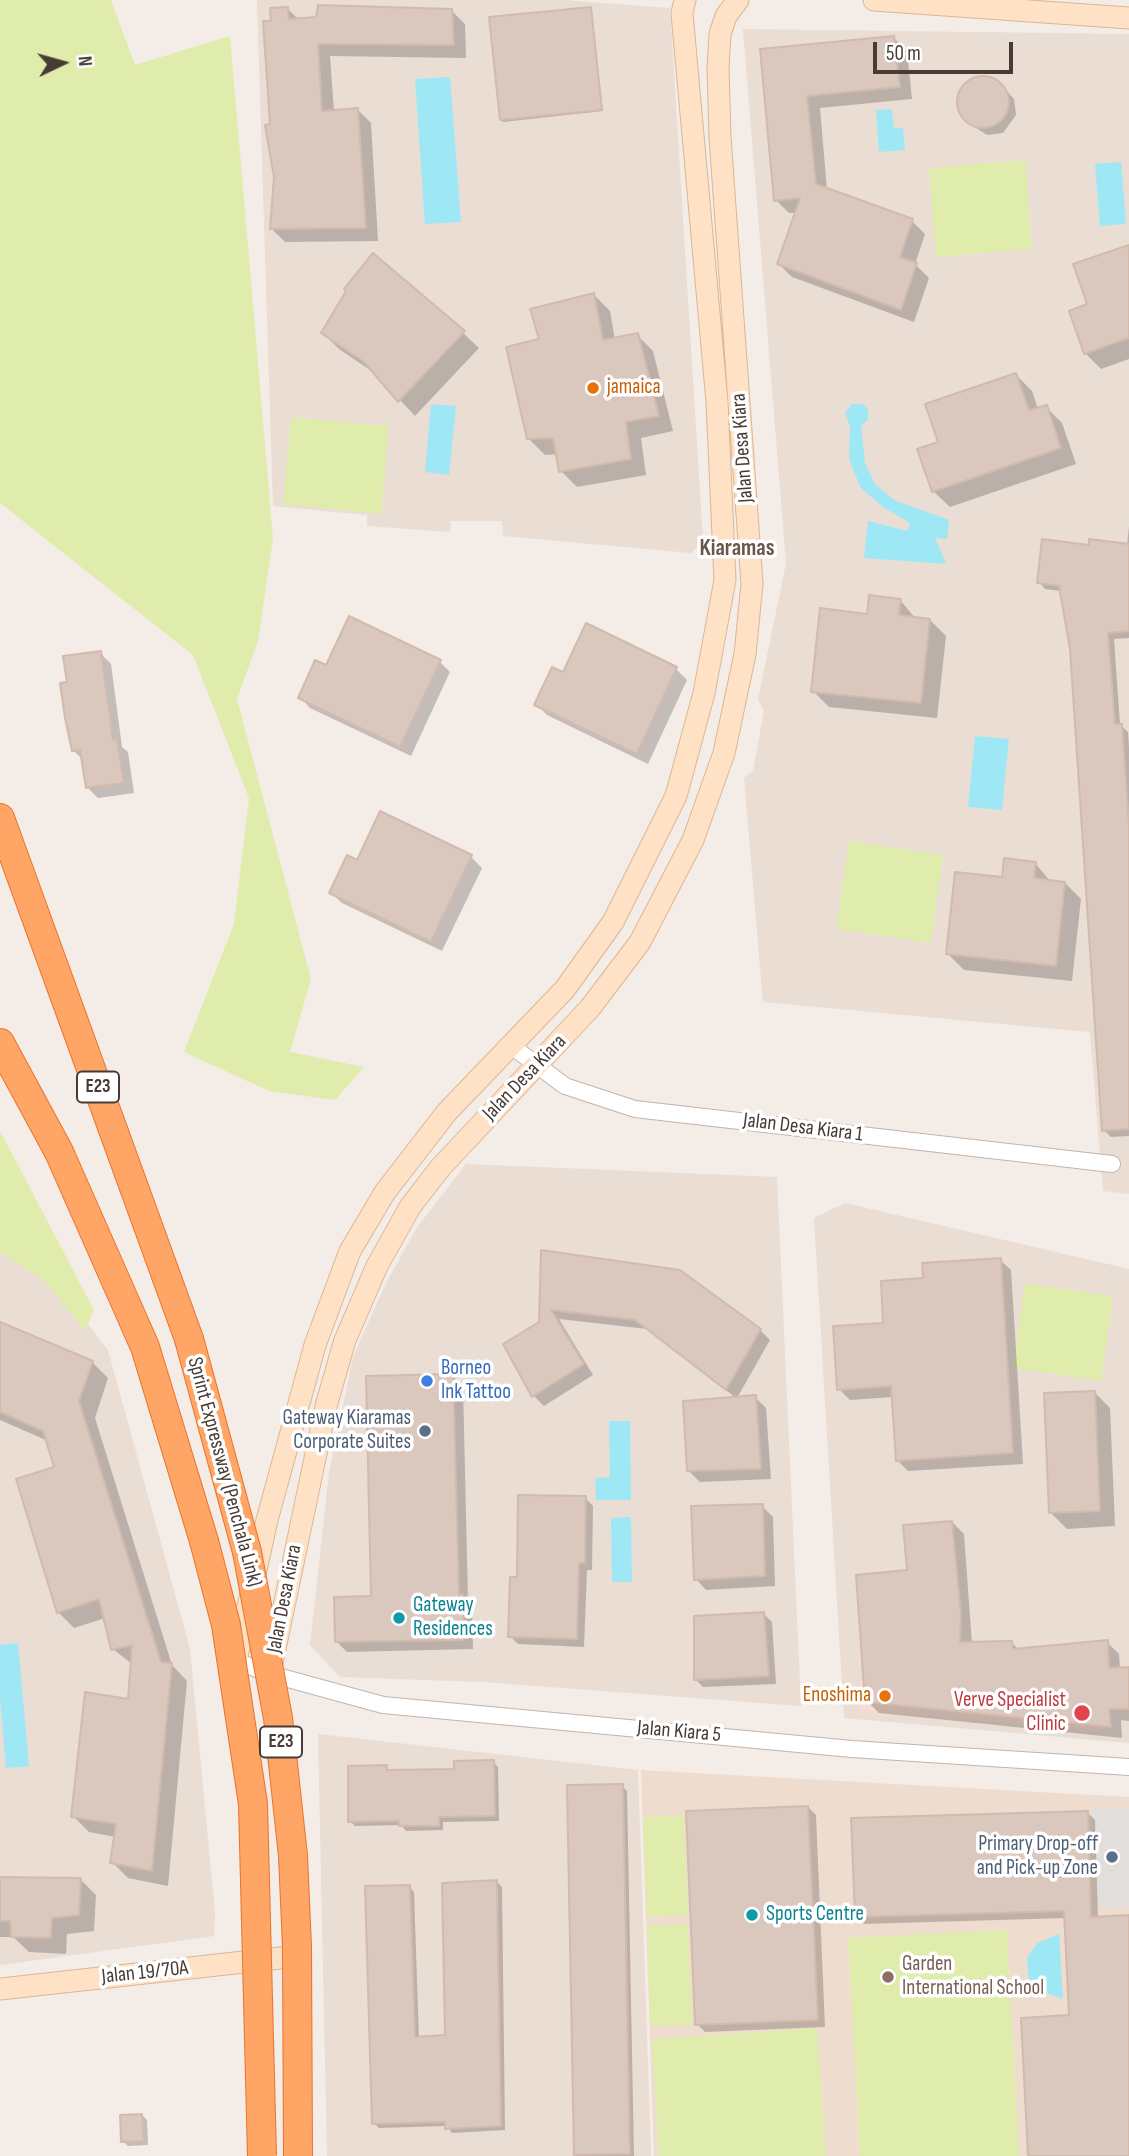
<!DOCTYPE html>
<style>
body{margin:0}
#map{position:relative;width:1129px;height:2156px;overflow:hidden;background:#f4ece6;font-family:"Sofia Sans Condensed",sans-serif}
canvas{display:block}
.north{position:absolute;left:28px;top:28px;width:70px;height:70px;-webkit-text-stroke:5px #fff;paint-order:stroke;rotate:85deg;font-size:19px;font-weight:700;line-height:28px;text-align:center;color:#483b35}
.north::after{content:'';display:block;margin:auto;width:24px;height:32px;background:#483b35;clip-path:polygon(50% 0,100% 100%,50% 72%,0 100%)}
.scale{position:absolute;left:873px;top:42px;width:140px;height:32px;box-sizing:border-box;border:4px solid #483b35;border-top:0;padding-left:9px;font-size:21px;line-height:24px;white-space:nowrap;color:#483b35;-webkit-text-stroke:5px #fff;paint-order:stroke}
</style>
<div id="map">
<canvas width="1129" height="2156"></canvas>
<div class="north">N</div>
<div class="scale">50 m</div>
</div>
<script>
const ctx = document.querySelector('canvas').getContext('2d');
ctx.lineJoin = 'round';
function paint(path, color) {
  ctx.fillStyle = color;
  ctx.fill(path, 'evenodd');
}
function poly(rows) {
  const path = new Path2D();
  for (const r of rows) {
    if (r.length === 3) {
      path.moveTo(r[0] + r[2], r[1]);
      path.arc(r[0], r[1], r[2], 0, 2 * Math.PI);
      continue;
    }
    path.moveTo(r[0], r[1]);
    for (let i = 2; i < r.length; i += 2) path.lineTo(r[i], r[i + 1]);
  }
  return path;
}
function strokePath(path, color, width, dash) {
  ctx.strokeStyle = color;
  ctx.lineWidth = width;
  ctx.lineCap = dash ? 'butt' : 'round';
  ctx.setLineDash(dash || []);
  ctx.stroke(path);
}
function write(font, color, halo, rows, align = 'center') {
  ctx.font = font + ' "Sofia Sans Condensed",sans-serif';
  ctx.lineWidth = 7;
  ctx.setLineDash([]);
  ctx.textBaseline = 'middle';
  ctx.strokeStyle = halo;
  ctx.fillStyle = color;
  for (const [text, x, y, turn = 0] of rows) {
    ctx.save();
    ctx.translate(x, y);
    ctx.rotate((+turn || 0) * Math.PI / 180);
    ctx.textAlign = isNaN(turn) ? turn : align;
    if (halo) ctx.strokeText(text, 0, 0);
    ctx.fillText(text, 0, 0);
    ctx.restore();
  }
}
paint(poly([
 [257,0,563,0,670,8,703,541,691,553,503,536,502,521,451,521,450,532,367,526,367,515,273,506],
 [743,29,1129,34,1129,1194,1103,1191,1090,1032,763,1002,744,778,753,771,764,711,758,700,786,563],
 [466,1164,777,1177,801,1706,483,1682,340,1677,310,1645,329,1473,353,1357,386,1283,418,1226],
 [845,1203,1129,1269,1129,1743,844,1718,814,1218],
 [0,1211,108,1350,190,1649,215,1913,214,1936,0,1965],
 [318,1734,638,1770,651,2156,327,2156]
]), '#e9ddd4');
paint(poly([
 [860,1681,1103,1698,1103,1731,859,1710]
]), '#f8dccf');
paint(poly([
 [641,1770,1129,1797,1129,2156,654,2156]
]), '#eeddcf');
paint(poly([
 [0,0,111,0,135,65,230,36,273,539,258,641,237,699,311,979,290,1052,364,1067,335,1100,269,1091,184,1052,234,924,249,798,193,655,0,503],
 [1025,160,1032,249,936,257,929,168],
 [291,417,389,426,381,514,283,504],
 [849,841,943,855,931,943,836,929],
 [0,1131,94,1310,85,1331,46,1282,0,1252],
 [1025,1283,1113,1296,1101,1381,1013,1368],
 [684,1815,688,1915,647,1917,643,1817],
 [688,1924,692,2025,650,2026,647,1926],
 [1007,1930,1019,2156,860,2156,848,1938],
 [817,2028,826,2156,659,2156,652,2039]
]), '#dfecac');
paint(poly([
 [1091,1808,1129,1808,1129,1906,1097,1908]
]), '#e2dedb');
paint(poly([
 [450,77,461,222,425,224,415,79],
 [892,109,894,128,903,128,905,150,879,152,876,110],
 [1121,162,1126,224,1100,226,1095,164],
 [431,404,456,406,449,475,425,472],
 [852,404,862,404,868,409,868,420,861,426,862,434,865,463,875,484,894,500,949,520,947,539,935,538,946,564,864,558,868,521,907,531,910,523,883,507,860,487,849,458,850,426,845,413],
 [975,736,1009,739,1002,810,968,807],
 [609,1421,630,1421,631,1500,596,1500,595,1478,610,1477],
 [631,1517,632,1582,612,1582,611,1518],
 [18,1643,29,1766,6,1768,0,1698,0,1645],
 [1059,1934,1063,1999,1046,1993,1029,1983,1027,1958,1037,1943]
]), '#9ee8f6');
paint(poly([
 [287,8,299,20,452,11,465,24,466,58,330,56,334,111,358,110,371,123,378,241,285,242,272,229,276,177,272,126,273,22],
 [591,9,603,111,503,122,501,120],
 [894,38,907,51,912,99,820,108,827,190,912,221,925,234,915,264,929,278,914,322,792,277,779,264,797,213,789,213,776,200,762,51],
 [985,77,1000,84,1014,99,1016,115,1003,133,987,135,973,126,964,118,958,102,963,86,969,81],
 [1129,247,1129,359,1101,369,1085,353,1089,305],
 [594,295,610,311,615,340,637,335,653,351,673,431,641,438,646,475,577,487,561,471,558,454,545,455,528,438,541,340],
 [323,333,463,333,479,348,415,416,376,374,339,349],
 [1016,375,1032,391,1038,409,1046,407,1062,423,1076,464,950,507,934,492,920,450,940,443],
 [1129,526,1129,638,1114,639,1120,725,1128,732,1129,747,1129,1136,1111,1137,1104,1130,1071,649,1062,591,1045,589,1039,582,1090,547,1127,545],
 [900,600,916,619,930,620,946,636,937,718,829,707,813,691,869,616],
 [587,626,676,669,687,680,648,764,547,715,537,705,564,674],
 [100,653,111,664,122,747,128,752,134,793,98,798,87,787,83,760,73,750,69,684],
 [440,662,450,672,411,756,310,708,300,697,327,667],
 [471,857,482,868,442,951,342,903,331,893,358,862],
 [1035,863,1051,882,1065,883,1081,899,1072,981,964,970,948,954,1004,879],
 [543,1252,760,1330,770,1340,737,1398,755,1397,766,1408,771,1479,700,1482,689,1471,736,1398,647,1329,559,1319,593,1375,544,1406,534,1396,541,1323],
 [1000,1260,1011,1270,1023,1464,908,1471,897,1460,893,1397,850,1400,839,1389,885,1324,925,1280],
 [0,1324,92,1362,108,1378,95,1418,172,1665,187,1681,168,1886,128,1878,112,1862,116,1837,89,1832,73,1816,129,1701,132,1664,113,1649,105,1618,74,1628,58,1612,56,1468,48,1441,0,1420],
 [453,1376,463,1386,468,1601,472,1606,473,1649,347,1652,337,1642,373,1598],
 [1094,1392,1110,1408,1115,1526,1067,1529,1051,1513],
 [585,1498,593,1506,592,1570,587,1570,584,1647,518,1644,510,1636,518,1579],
 [762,1506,773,1517,775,1586,706,1590,696,1579],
 [952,1522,964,1534,972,1644,1011,1642,1019,1650,1107,1642,1119,1654,1120,1669,1129,1669,1129,1721,1121,1720,1122,1738,879,1713,867,1701,909,1572],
 [764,1614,772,1622,776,1684,703,1687,695,1679],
 [493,1762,498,1767,499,1821,443,1822,443,1830,406,1831,401,1825,355,1826,350,1821,386,1767,392,1772,456,1771],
 [622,1786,627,1791,634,2156,575,2156,569,1787],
 [808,1807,816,1815,825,2027,705,2032,697,2024],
 [1087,1812,1095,1820,1098,1918,1129,1917,1129,2156,1029,2156,1071,2017,1067,1918,864,1924,856,1916],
 [0,1879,80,1879,96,1895,94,1931,67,1934,66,1954,29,1952,13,1937,0,1937],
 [497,1882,502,1887,505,2130,452,2133,447,2126,379,2128,374,2123,409,1886,414,1892,419,2039,447,2037],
 [142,2115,147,2120,148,2145,128,2146,123,2141]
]), '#0003');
const building = poly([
 [318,5,452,9,454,45,318,44,322,111,358,108,366,228,270,229,274,177,265,125,270,124,263,21,271,21,270,8,288,7,289,19,316,17,318,5],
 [591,7,602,110,500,120,489,17,591,7],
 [894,36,900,87,807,96,816,184,913,219,900,257,917,263,901,310,777,264,800,198,774,201,760,49,894,36],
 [983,102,26],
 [1129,245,1129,338,1084,354,1069,311,1087,304,1073,264,1129,245],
 [373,253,465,331,398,402,364,362,321,333,346,291,344,289,373,253],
 [594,293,603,340,638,333,659,416,626,422,631,459,559,472,553,438,527,439,506,347,539,339,530,309,594,293],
 [1016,373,1029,410,1047,405,1061,448,932,492,917,449,938,442,925,404,1016,373],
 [1042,539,1089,545,1089,539,1129,544,1129,631,1108,633,1115,724,1122,724,1129,826,1129,1129,1102,1131,1070,649,1059,586,1037,583,1042,539],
 [869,595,901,599,899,615,930,619,921,703,811,692,820,608,867,614,869,595],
 [349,616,441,660,400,747,298,698,315,660,326,665,349,616],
 [586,623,677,667,637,754,534,705,552,667,563,672,586,623],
 [101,651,113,740,117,739,124,783,86,788,80,750,72,751,65,718,60,683,67,682,63,656,101,651],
 [380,811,472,855,431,942,329,893,347,855,357,860,380,811],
 [1004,858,1036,862,1034,878,1065,882,1056,966,946,954,955,872,1002,877,1004,858],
 [541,1250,680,1270,761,1329,726,1390,635,1320,551,1310,584,1364,532,1397,503,1344,539,1322,541,1250],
 [1001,1258,1013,1453,896,1461,891,1386,837,1390,833,1326,883,1323,881,1281,923,1278,922,1263,1001,1258],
 [0,1322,93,1361,79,1401,161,1662,172,1663,152,1871,110,1863,116,1824,71,1817,85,1692,128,1699,132,1645,111,1650,99,1599,57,1613,16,1479,54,1467,43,1431,0,1412,0,1322],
 [453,1374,459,1594,463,1594,464,1640,335,1642,334,1597,371,1596,366,1376,453,1374],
 [1095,1391,1100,1511,1049,1513,1044,1393,1095,1391],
 [756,1395,761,1469,687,1471,683,1401,756,1395],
 [518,1495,586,1496,585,1563,579,1563,577,1639,508,1637,510,1577,517,1577,518,1495],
 [763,1504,765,1576,694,1580,691,1506,763,1504],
 [952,1521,961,1614,960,1642,1012,1641,1013,1649,1108,1640,1109,1668,1129,1667,1129,1709,1109,1709,1111,1727,865,1702,856,1575,907,1570,903,1525,952,1521],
 [764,1612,769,1676,694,1680,694,1616,764,1612],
 [494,1760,495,1816,439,1817,439,1826,399,1826,399,1821,348,1822,348,1766,387,1765,387,1770,454,1769,454,1761,494,1760],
 [623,1784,630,2154,574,2155,567,1785,623,1784],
 [808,1806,818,2020,695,2025,686,1811,808,1806],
 [1088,1811,1091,1917,1129,1915,1129,2156,1028,2156,1021,2018,1069,2015,1064,1911,855,1917,851,1818,1088,1811],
 [0,1877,81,1878,79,1915,52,1918,51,1938,11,1937,10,1921,0,1921,0,1877],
 [497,1880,501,2126,445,2129,445,2122,372,2124,365,1886,410,1885,415,2037,445,2035,442,1883,497,1880],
 [142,2114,144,2141,121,2142,120,2115,142,2114]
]);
paint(building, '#dac7bd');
strokePath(building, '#d2baad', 2);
const street = poly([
 [510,1045,565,1086,635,1109,1112,1164],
 [236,1661,270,1674,383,1705,852,1749,1129,1767]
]);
const secondary = poly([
 [874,0,1129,18],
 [236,1661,267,1520,315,1345,350,1251,385,1192,447,1112,565,989,613,922,676,796,704,693,725,580,717,402,682,13,685,0],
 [272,1663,326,1406,345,1340,377,1266,410,1207,440,1168,590,1008,640,942,693,840,724,753,745,654,752,584,720,137,718,67,720,34,726,16,738,0],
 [0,1989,289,1957]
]);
const highway = poly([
 [0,818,189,1339],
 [0,1043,59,1152,145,1347,204,1541]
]);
strokePath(street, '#c3b4ab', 18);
strokePath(secondary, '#dbb694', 23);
strokePath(highway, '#e9732b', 30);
strokePath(street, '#fff', 16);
strokePath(secondary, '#ffe2c5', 21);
strokePath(highway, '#ffa566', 28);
const highwayBridge = poly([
 [189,1339,247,1552,278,1718,293,1856,297,1947,298,2156],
 [204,1541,226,1625,253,1804,262,2156]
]);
strokePath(highwayBridge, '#e9732b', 30, []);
strokePath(highwayBridge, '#ffa566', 28);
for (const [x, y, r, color] of [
 [593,388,7,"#e8710a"],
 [427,1381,7,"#3f7fe0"],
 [425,1431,7,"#5c6f8a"],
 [399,1618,7,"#0f9aa8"],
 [885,1696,7,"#e8710a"],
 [1082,1713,9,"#e0444e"],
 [1112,1857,7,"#5c6f8a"],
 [752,1915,7,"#0f9aa8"],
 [888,1977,7,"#8d6e63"]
]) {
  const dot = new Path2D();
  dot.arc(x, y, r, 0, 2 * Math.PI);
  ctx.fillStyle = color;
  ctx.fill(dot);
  strokePath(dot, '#fff', 2.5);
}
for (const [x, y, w] of [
 [98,1087,42],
 [281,1742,42]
]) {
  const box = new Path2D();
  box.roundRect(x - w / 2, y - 15.5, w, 31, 5);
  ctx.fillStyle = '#fff';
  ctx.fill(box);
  strokePath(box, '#483b35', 2);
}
write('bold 19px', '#483b35', null, [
 ["E23",98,1087],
 ["E23",281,1742]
]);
write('21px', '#c56008', '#fff', [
 ["jamaica",607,388],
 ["Enoshima",871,1696,"right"]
], 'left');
write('21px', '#483b35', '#fff', [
 ["Jalan Desa Kiara",743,448,-94],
 ["Jalan Desa Kiara",525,1078,-46],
 ["Jalan Desa Kiara 1",803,1128,7],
 ["Sprint Expressway (Penchala Link)",224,1472,75],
 ["Jalan Desa Kiara",285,1599,-79],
 ["Jalan Kiara 5",679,1732,5],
 ["Jalan 19/70A",145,1973,-6]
]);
write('21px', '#366cbe', '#fff', [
 ["Borneo",441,1369],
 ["Ink Tattoo",441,1393]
], 'left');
write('21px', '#4e5e75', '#fff', [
 ["Gateway Kiaramas",411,1419],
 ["Corporate Suites",411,1443],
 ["Primary Drop-off",1098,1845],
 ["and Pick-up Zone",1098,1869]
], 'right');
write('21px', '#0d838f', '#fff', [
 ["Gateway",413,1606],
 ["Residences",413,1630],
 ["Sports Centre",766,1915]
], 'left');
write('21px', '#be3a42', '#fff', [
 ["Verve Specialist",1066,1701],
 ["Clinic",1066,1725]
], 'right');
write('21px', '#785e54', '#fff', [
 ["Garden",902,1965],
 ["International School",902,1989]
], 'left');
write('bold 23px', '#6b564b', '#fff', [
 ["Kiaramas",737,549]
]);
</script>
